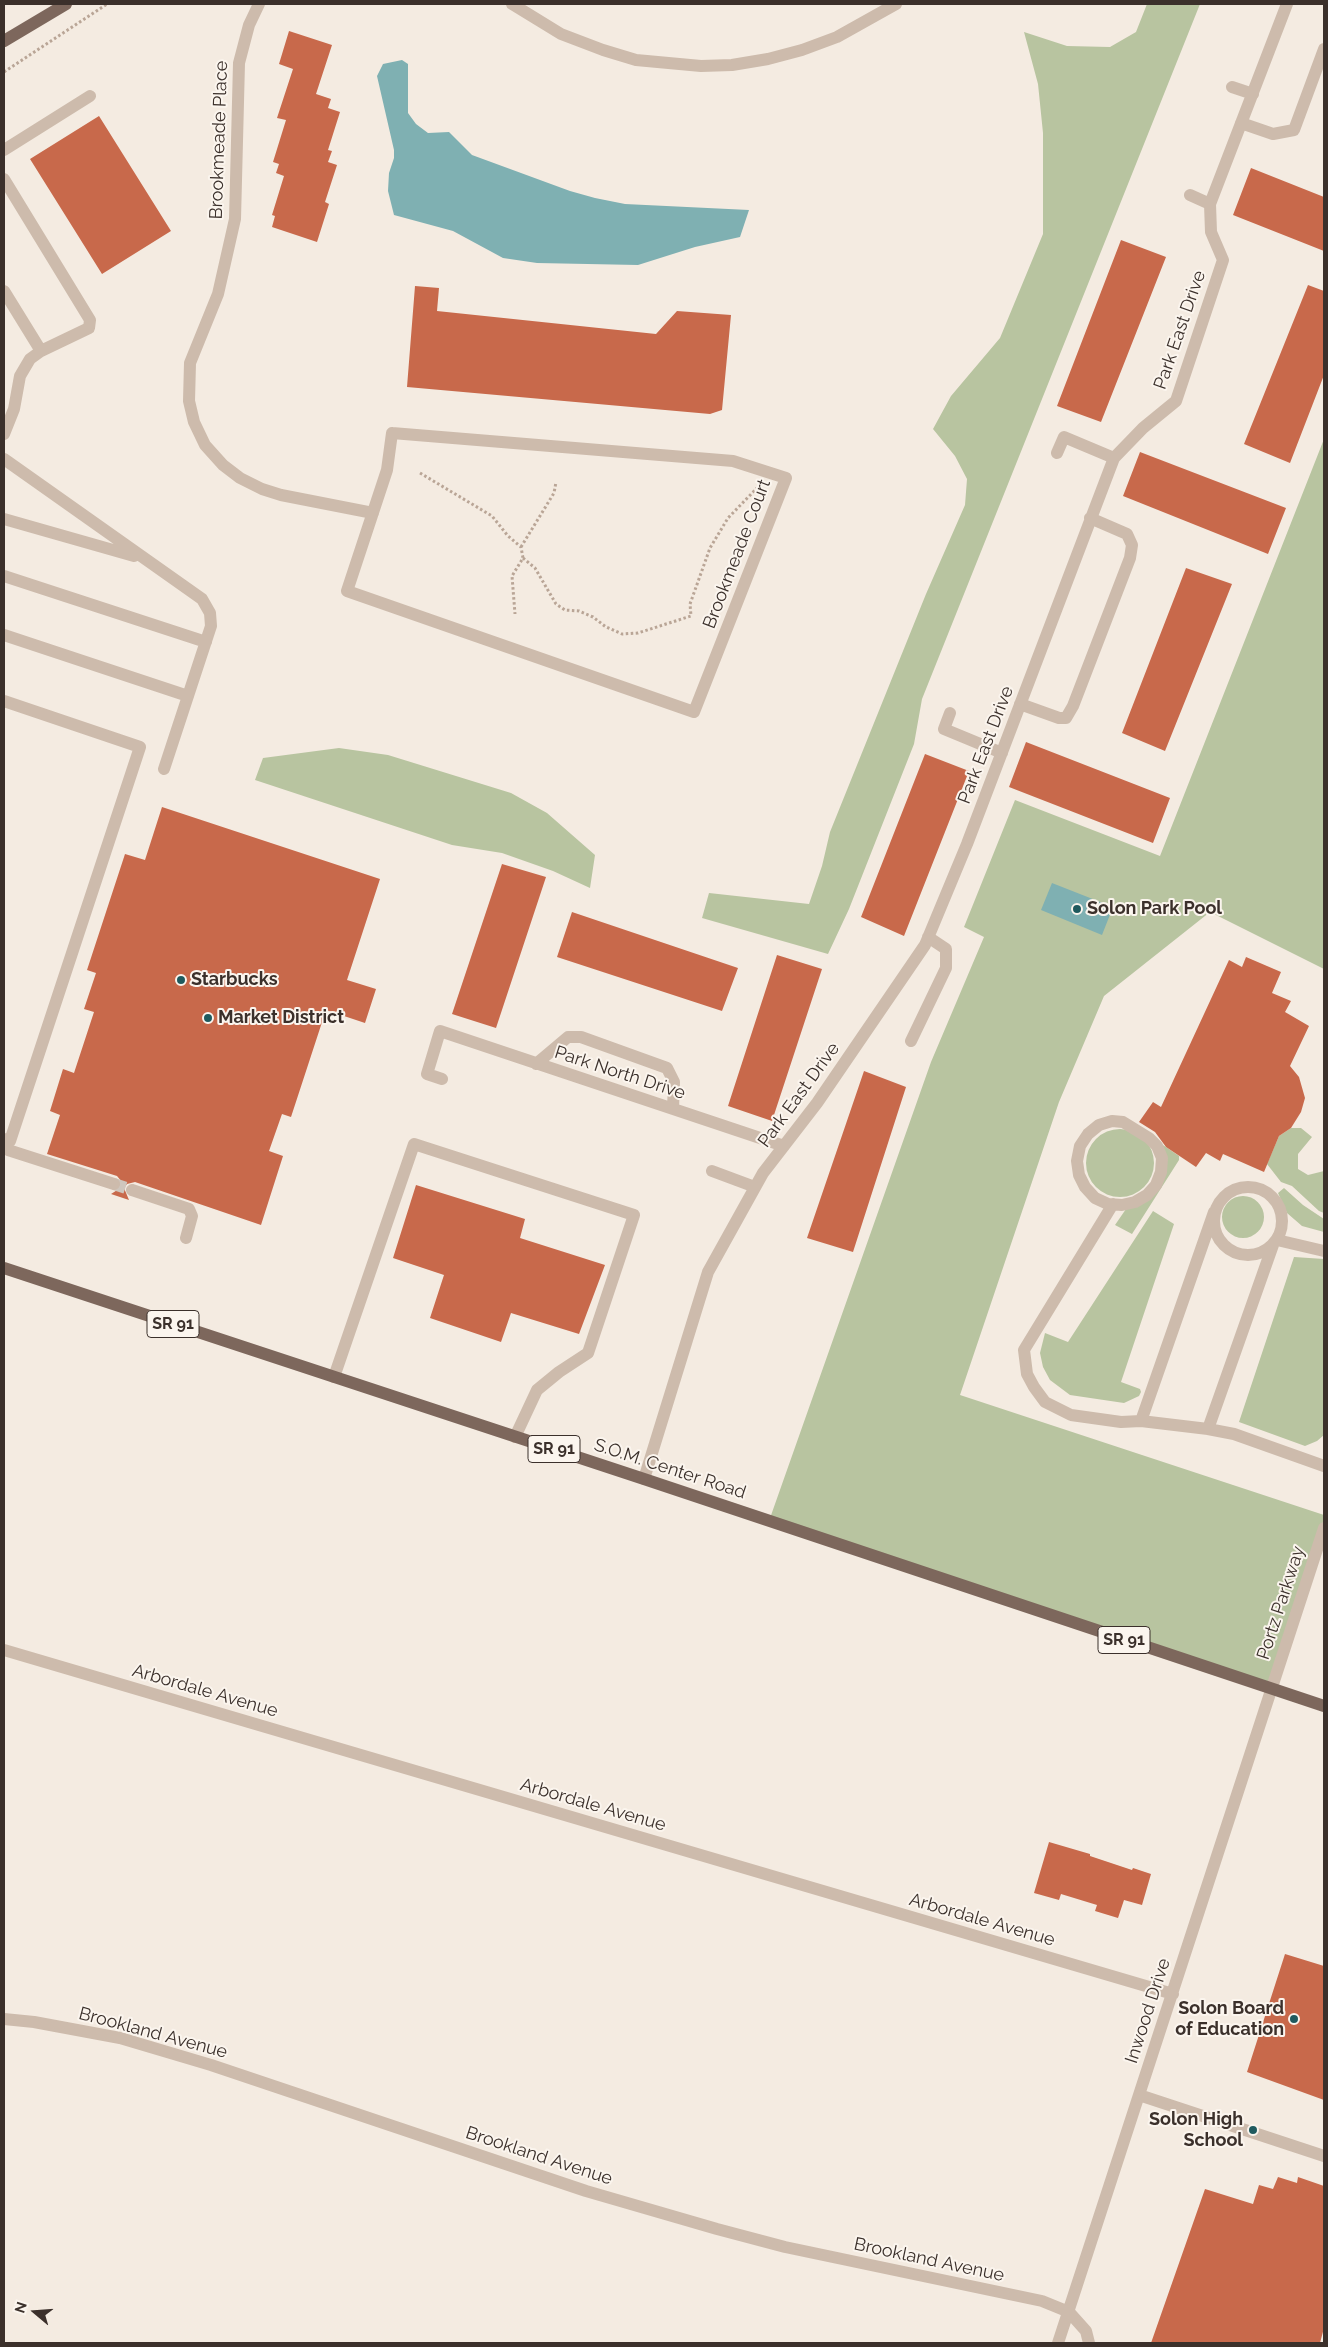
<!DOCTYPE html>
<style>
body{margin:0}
#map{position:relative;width:1328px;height:2347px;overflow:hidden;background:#f4ebe1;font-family:Raleway,sans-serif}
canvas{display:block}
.frame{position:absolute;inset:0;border:5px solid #3b302b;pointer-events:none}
.north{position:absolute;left:10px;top:2287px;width:50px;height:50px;-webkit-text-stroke:4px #fbf5ee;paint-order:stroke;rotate:288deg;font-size:14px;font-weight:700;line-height:20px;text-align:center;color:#3b302b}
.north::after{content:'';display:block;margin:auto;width:18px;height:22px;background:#3b302b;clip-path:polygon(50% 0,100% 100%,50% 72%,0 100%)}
</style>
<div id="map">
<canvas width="1328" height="2347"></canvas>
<div class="frame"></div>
<div class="north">N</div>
</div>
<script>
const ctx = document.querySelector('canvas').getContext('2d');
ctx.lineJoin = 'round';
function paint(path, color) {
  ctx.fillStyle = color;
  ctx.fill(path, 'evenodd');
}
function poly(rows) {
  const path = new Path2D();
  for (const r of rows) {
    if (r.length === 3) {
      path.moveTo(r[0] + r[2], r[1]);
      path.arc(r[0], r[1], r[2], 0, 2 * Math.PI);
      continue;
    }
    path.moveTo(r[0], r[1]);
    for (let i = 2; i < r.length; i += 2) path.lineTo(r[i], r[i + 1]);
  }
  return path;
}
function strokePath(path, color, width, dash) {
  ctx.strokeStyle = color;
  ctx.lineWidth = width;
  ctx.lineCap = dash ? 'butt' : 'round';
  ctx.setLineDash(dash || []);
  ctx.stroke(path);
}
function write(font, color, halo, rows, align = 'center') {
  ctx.font = font + ' Raleway,sans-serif';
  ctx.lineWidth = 4;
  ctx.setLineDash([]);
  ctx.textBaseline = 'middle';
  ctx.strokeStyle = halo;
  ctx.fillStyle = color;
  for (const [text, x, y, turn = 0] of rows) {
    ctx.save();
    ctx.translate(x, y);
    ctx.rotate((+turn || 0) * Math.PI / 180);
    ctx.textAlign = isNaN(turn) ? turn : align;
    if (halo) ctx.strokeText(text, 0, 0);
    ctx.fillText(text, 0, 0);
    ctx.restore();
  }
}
paint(poly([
 [1147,4,1200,4,922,699,914,744,849,909,828,954,702,918,709,893,809,904,822,866,830,832,926,594,965,505,967,479,955,456,933,429,951,396,1000,338,1043,234,1043,133,1038,84,1024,32,1067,46,1110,47,1136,32],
 [1324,439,1324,969,1210,912,1104,996,1059,1102,960,1395,1324,1515,1324,1528,1271,1689,769,1521,931,1062,984,937,964,927,1015,800,1160,856],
 [339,748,388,755,511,793,547,813,595,855,590,888,553,871,502,853,452,845,255,780,263,758],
 [1291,1128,1301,1128,1312,1137,1298,1154,1298,1169,1308,1175,1324,1171,1324,1213,1319,1211,1292,1186,1281,1182,1267,1164,1279,1136],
 [1120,1163,34],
 [1160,1143,1179,1156,1179,1160,1132,1234,1115,1225,1126,1209,1155,1192],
 [1284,1188,1303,1205,1324,1219,1324,1232,1302,1226,1287,1213,1278,1193],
 [1243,1217,21],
 [1153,1211,1174,1224,1121,1382,1140,1389,1141,1392,1139,1396,1124,1403,1070,1395,1050,1380,1043,1367,1040,1353,1045,1333,1068,1342],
 [1294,1257,1324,1259,1324,1435,1317,1441,1305,1446,1239,1422]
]), '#b8c4a0');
paint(poly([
 [402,60,408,64,408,113,416,124,428,133,449,132,472,155,570,191,595,198,625,204,749,210,740,237,695,247,638,265,537,263,503,258,453,231,394,215,388,191,389,173,394,158,394,150,377,76,383,64],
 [1052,883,1113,907,1102,935,1041,910]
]), '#7fb0b2');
paint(poly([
 [289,31,332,45,316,94,331,99,328,108,340,112,328,150,332,151,328,162,337,165,325,202,329,204,317,242,272,227,275,216,272,215,284,176,276,173,279,164,273,162,286,120,277,118,293,69,279,64],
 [99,116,171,231,102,274,30,159],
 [1251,168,1324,197,1324,251,1233,215],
 [1121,240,1166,257,1101,422,1057,406],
 [1308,285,1324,291,1324,375,1290,463,1244,444],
 [415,286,439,288,437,311,656,334,677,311,731,315,722,410,710,414,407,387],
 [1140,452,1286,508,1268,554,1123,496],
 [1186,568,1232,584,1165,751,1122,733],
 [1026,742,1170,798,1153,843,1009,787],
 [925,754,969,771,904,936,861,917],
 [162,807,380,879,347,980,376,989,365,1023,326,1010,291,1117,282,1114,269,1151,283,1156,261,1225,135,1182,127,1184,124,1188,129,1200,111,1194,122,1187,122,1182,117,1176,47,1154,60,1115,50,1111,63,1069,74,1073,94,1012,84,1009,96,973,87,970,125,854,145,860],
 [502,864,546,877,496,1028,452,1014],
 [572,912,738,968,722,1011,557,957],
 [777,955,822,969,772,1121,728,1106],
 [1246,957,1281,972,1272,993,1291,1001,1285,1012,1309,1026,1290,1066,1299,1077,1305,1098,1301,1112,1291,1128,1279,1136,1264,1172,1223,1154,1220,1161,1206,1153,1196,1167,1166,1147,1155,1132,1139,1122,1153,1102,1161,1107,1229,960,1242,967],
 [864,1071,906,1087,853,1252,807,1238],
 [416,1185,525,1219,520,1238,605,1265,579,1334,511,1313,501,1342,430,1318,444,1275,393,1258],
 [1049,1842,1090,1854,1090,1856,1132,1870,1133,1868,1151,1874,1142,1905,1124,1900,1118,1918,1095,1911,1097,1905,1061,1894,1059,1900,1034,1893],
 [1285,1954,1324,1966,1324,2100,1247,2072],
 [1278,2177,1297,2183,1298,2177,1324,2186,1324,2328,1320,2343,1151,2343,1205,2189,1253,2204,1259,2185,1273,2189]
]), '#c8694b');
strokePath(poly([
 [114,1184,132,1190]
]), '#cfc6bd', 12, [12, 6]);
strokePath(poly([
 [4,72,107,4],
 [420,473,492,516,508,536,521,547,523,558,512,576,515,614],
 [521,547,554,493,556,482],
 [523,558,535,568,556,604,565,610,579,611,593,617,606,627,622,634,638,633,691,616,690,604,710,548,728,518,757,488]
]), '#b9a596', 3, [2.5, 2.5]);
strokePath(poly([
 [259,4,249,25,239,63,235,219,218,294,190,363,189,401,194,422,205,445,223,465,240,478,262,489,281,495,373,513],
 [512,4,561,34,603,50,636,60,701,66,732,65,768,59,802,50,837,37,896,4],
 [1232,87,1253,94],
 [1241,123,1273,134,1294,130,1324,49],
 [4,150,90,96],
 [4,179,90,320,89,328,41,351,30,359,20,376,14,409,4,434],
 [1190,195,1210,204],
 [4,291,41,351],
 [392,433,733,461,786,478,694,712,347,591,387,470,392,433],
 [1057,453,1064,437,1114,458],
 [4,459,202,599,210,613,211,626,164,769],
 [4,519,134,556],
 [4,576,206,642],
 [4,635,188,696],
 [4,701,140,747,10,1141,4,1139],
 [1020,704,1059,718,1066,718,1073,706,1130,558,1132,545,1127,534,1090,518],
 [950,713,944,729,1002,753],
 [911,1041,946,968,946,949,928,937],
 [536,1064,568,1037,581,1037,667,1068,674,1082,673,1109],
 [442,1079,427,1074,440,1031,784,1146],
 [1112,1121,1123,1122,1149,1138,1157,1146,1162,1158,1161,1172,1156,1185,1147,1195,1135,1202,1122,1205,1108,1204,1095,1198,1085,1187,1079,1175,1077,1161,1080,1146,1088,1134,1099,1125,1112,1121],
 [8,1150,114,1184],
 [712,1171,755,1187],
 [1248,1221,34],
 [132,1190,189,1209,192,1216,186,1238],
 [1113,1204,1024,1350,1027,1374,1034,1387,1045,1402,1071,1415,1121,1422,1141,1421,1208,1429,1234,1434,1324,1466],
 [1277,1240,1324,1251],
 [334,1377,414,1144,634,1215,588,1353,559,1372,537,1390,515,1437],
 [1141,1421,1214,1212],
 [1208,1429,1273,1245],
 [644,1479,708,1272,763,1173,817,1103,925,945,967,844,1114,458,1143,428,1176,401,1223,260,1211,232,1210,204,1287,4],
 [4,1650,1173,1994],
 [4,2019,34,2022,120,2038,211,2065,586,2191,717,2229,785,2247,1042,2301,1069,2312,1086,2331,1089,2343],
 [1139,2095,1324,2156],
 [1058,2343,1324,1528]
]), '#cdbbac', 12);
strokePath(poly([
 [4,41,66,4],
 [4,1268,644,1479,1324,1706]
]), '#7d675c', 12);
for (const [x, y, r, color] of [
 [1077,909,5,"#1f5a5e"],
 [181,980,5,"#1f5a5e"],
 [208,1018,5,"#1f5a5e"],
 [1294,2019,5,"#1f5a5e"],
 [1253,2130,5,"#1f5a5e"]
]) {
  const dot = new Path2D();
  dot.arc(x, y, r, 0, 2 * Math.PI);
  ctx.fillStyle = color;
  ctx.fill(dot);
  strokePath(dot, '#fbf5ee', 2);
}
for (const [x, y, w] of [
 [173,1324,52],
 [554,1449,52],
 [1124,1640,52]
]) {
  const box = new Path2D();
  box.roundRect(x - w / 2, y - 13.5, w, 27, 4);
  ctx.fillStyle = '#fbf5ee';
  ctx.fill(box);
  strokePath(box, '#3b302b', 1);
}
write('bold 16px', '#3b302b', null, [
 ["SR 91",173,1324],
 ["SR 91",554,1449],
 ["SR 91",1124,1640]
]);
write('18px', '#3b302b', '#fbf5ee', [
 ["Brookmeade Place",219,140,-88],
 ["Park East Drive",1180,330,-71],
 ["Brookmeade Court",737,554,-69],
 ["Park East Drive",986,745,-69],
 ["Park North Drive",620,1073,18],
 ["Park East Drive",799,1095,-54],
 ["S.O.M. Center Road",670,1469,18],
 ["Portz Parkway",1281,1603,-72],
 ["Arbordale Avenue",205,1691,16],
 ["Arbordale Avenue",593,1805,16],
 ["Arbordale Avenue",982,1920,16],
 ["Inwood Drive",1148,2011,-72],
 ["Brookland Avenue",153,2033,15],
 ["Brookland Avenue",539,2156,18],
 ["Brookland Avenue",929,2260,12]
]);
write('bold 18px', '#3b302b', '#fbf5ee', [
 ["Solon Park Pool",1087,909],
 ["Starbucks",191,980],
 ["Market District",218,1018],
 ["Solon Board",1284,2009,"right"],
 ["of Education",1284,2030,"right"],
 ["Solon High",1243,2120,"right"],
 ["School",1243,2141,"right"]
], 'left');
</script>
